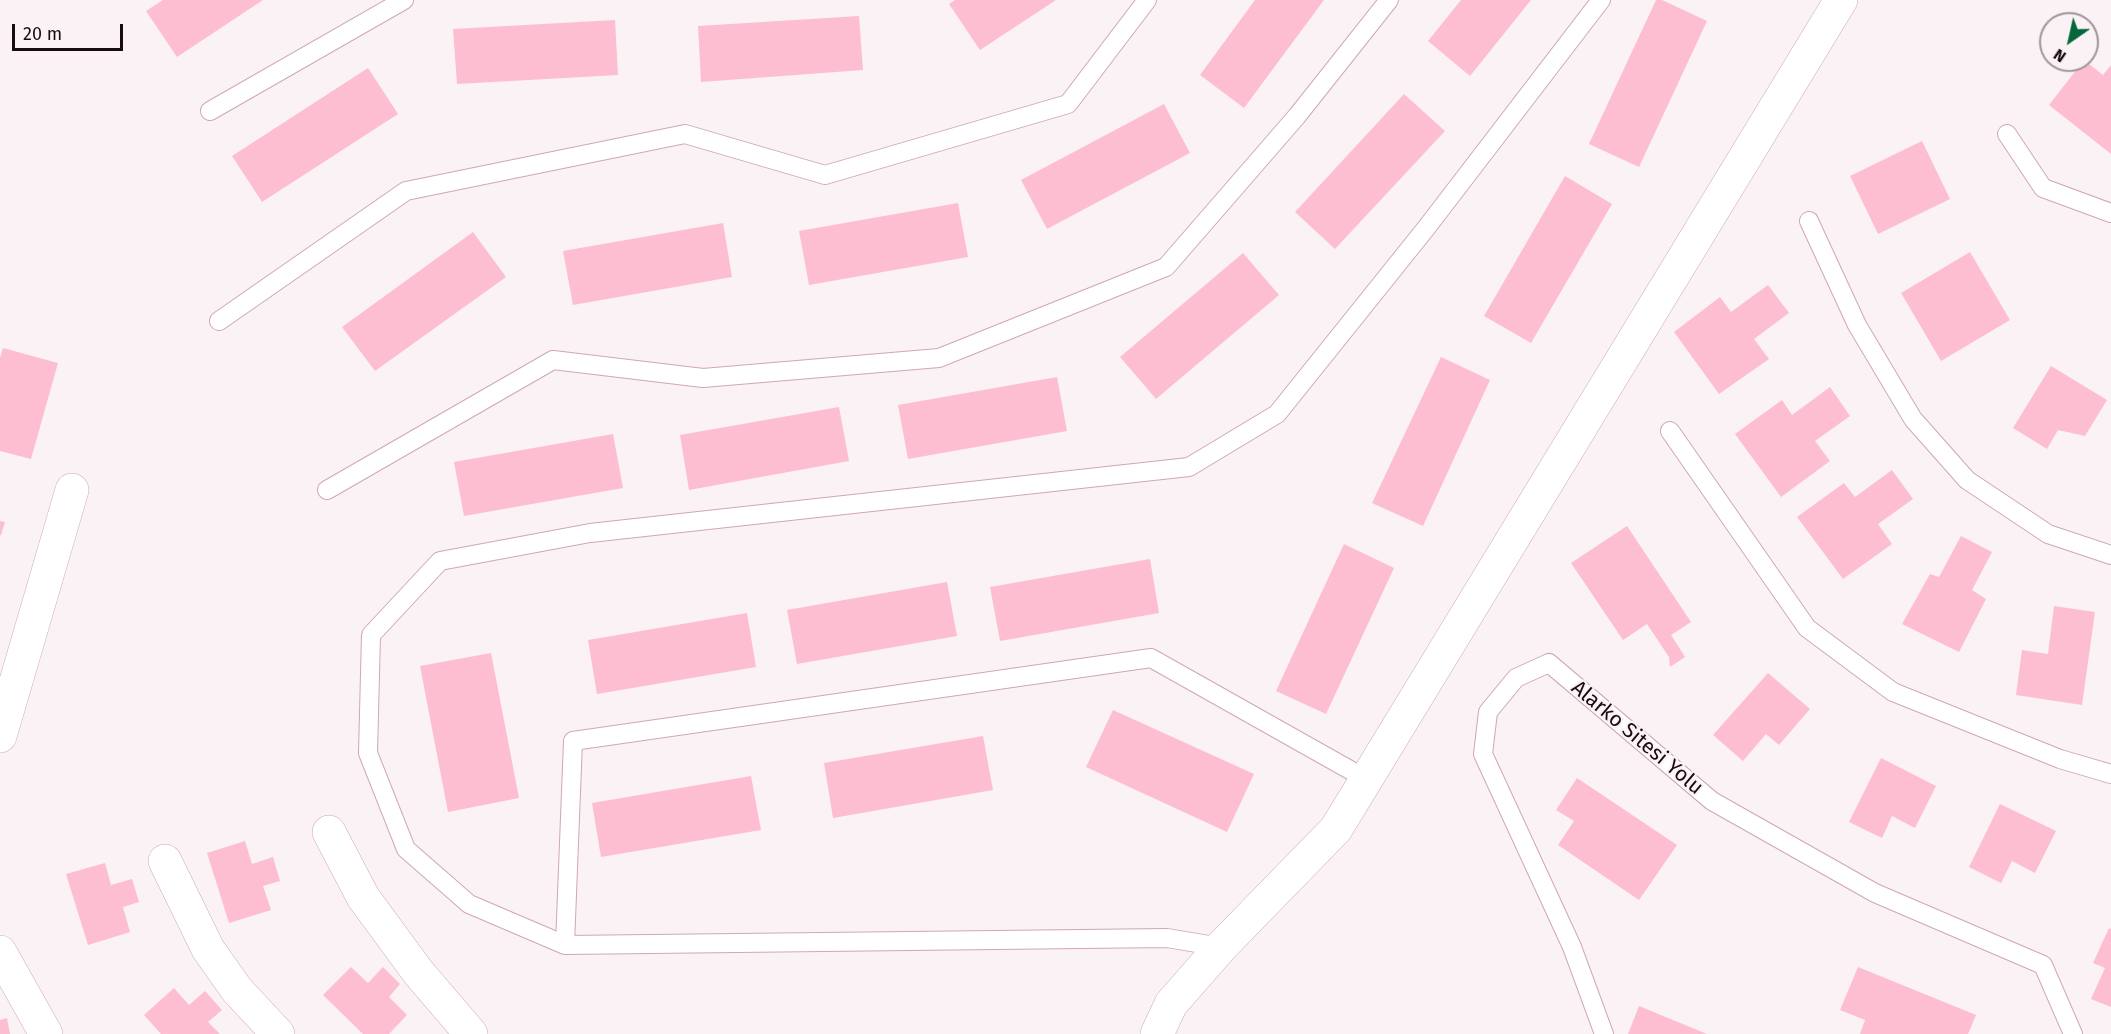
<!DOCTYPE html>
<style>
body{margin:0}
#map{position:relative;width:2111px;height:1034px;overflow:hidden;background:#faf2f4;font-family:"Fira Sans",sans-serif}
canvas{display:block}
.north{position:absolute;left:2039px;top:12px;width:60px;height:60px;box-sizing:border-box;background:#faf2f4;border:2px solid #a09699;border-radius:50%;rotate:214deg;font-size:16px;font-weight:700;line-height:24px;text-align:center;color:#190c11}
.north::after{content:'';display:block;margin:auto;width:21px;height:27px;background:#05673b;clip-path:polygon(50% 0,100% 100%,50% 72%,0 100%)}
.scale{position:absolute;left:12px;top:24px;width:111px;height:27px;box-sizing:border-box;border:3px solid #190c11;border-top:0;padding-left:8px;font-size:18px;line-height:21px;white-space:nowrap;color:#190c11;-webkit-text-stroke:4px #faf2f4;paint-order:stroke}
</style>
<div id="map">
<canvas width="2111" height="1034"></canvas>
<div class="north">N</div>
<div class="scale">20 m</div>
</div>
<script>
const ctx = document.querySelector('canvas').getContext('2d');
ctx.lineJoin = 'round';
function paint(path, color) {
  ctx.fillStyle = color;
  ctx.fill(path, 'evenodd');
}
function poly(rows) {
  const path = new Path2D();
  for (const r of rows) {
    path.moveTo(r[0], r[1]);
    for (let i = 2; i < r.length; i += 2) path.lineTo(r[i], r[i + 1]);
  }
  return path;
}
function strokePath(path, color, width, dash) {
  ctx.strokeStyle = color;
  ctx.lineWidth = width;
  ctx.lineCap = dash ? 'butt' : 'round';
  ctx.setLineDash(dash || []);
  ctx.stroke(path);
}
function write(font, color, halo, rows, align = 'center') {
  ctx.font = font + ' "Fira Sans",sans-serif';
  ctx.lineWidth = 4.5;
  ctx.setLineDash([]);
  ctx.textBaseline = 'middle';
  ctx.strokeStyle = halo;
  ctx.fillStyle = color;
  for (const [text, x, y, turn = 0] of rows) {
    ctx.save();
    ctx.translate(x, y);
    ctx.rotate((+turn || 0) * Math.PI / 180);
    ctx.textAlign = isNaN(turn) ? turn : align;
    if (halo) ctx.strokeText(text, 0, 0);
    ctx.fillText(text, 0, 0);
    ctx.restore();
  }
}
paint(poly([
 [163,0,263,0,177,57,146,11],
 [955,0,1056,0,980,50,949,4],
 [1255,0,1324,0,1244,108,1200,75],
 [1461,0,1531,0,1470,76,1428,41],
 [1656,0,1662,0,1707,21,1639,167,1589,144],
 [859,16,863,70,701,82,698,26],
 [615,20,618,75,457,84,453,29],
 [2084,60,2103,75,2111,65,2111,154,2049,105],
 [368,68,398,114,262,202,232,156],
 [1404,94,1445,131,1335,249,1295,212],
 [1164,104,1190,153,1047,229,1021,180],
 [1922,141,1950,199,1878,234,1850,176],
 [1565,176,1612,204,1531,343,1484,316],
 [958,203,968,257,809,285,799,231],
 [723,223,732,277,573,305,563,251],
 [473,232,506,277,375,371,342,327],
 [1970,252,2010,320,1941,361,1901,293],
 [1243,253,1279,295,1156,399,1120,357],
 [1768,285,1789,313,1754,339,1769,359,1719,394,1674,332,1720,297,1731,312],
 [3,348,58,363,31,459,0,451,0,358],
 [1441,357,1490,380,1423,526,1372,503],
 [2051,366,2107,400,2085,436,2058,430,2047,449,2013,428],
 [1057,377,1067,431,908,459,898,405],
 [1830,387,1850,416,1815,441,1830,461,1781,497,1735,434,1782,400,1792,415],
 [839,407,849,461,689,490,680,435],
 [613,434,623,488,464,516,454,462],
 [1892,470,1913,499,1878,524,1892,544,1843,579,1797,517,1844,483,1855,497],
 [0,521,5,522,1,535,0,535],
 [1627,526,1691,622,1671,635,1685,657,1670,667,1669,657,1647,624,1623,640,1571,563],
 [1961,536,1992,552,1972,590,1986,599,1959,652,1902,624,1930,574,1939,577],
 [1344,544,1394,568,1326,714,1276,691],
 [1150,559,1159,613,1000,641,990,587],
 [947,582,957,636,797,664,787,610],
 [2054,606,2095,612,2082,705,2016,695,2022,650,2048,654],
 [747,613,756,667,597,694,588,640],
 [491,653,519,798,448,812,420,666],
 [1768,673,1810,709,1779,745,1766,734,1743,761,1713,735],
 [1113,710,1254,774,1227,832,1086,767],
 [983,736,993,790,833,818,824,763],
 [1881,758,1936,786,1915,828,1892,816,1882,838,1849,822],
 [751,776,761,830,601,857,592,803],
 [1577,778,1677,845,1639,900,1558,845,1574,821,1556,810],
 [2000,804,2056,831,2035,873,2012,861,2001,883,1969,867],
 [245,841,252,864,273,857,280,881,263,886,271,910,229,923,207,853],
 [105,863,111,885,132,879,139,902,123,907,130,932,88,945,66,874],
 [2109,928,2111,929,2111,1007,2091,999,2105,968,2093,963],
 [351,967,368,983,383,967,400,984,389,997,407,1015,389,1034,363,1034,323,995],
 [1858,967,1976,1015,1968,1034,1860,1034,1865,1020,1840,1010],
 [174,988,189,1005,205,991,222,1010,208,1022,220,1034,161,1034,144,1015],
 [1639,1006,1707,1034,1628,1034],
 [7,1018,10,1034,0,1034,0,1020]
]), '#febed1');
const service = poly([
 [210,111,404,0],
 [2007,134,2043,188,2111,213],
 [1809,221,1857,325,1913,419,1967,480,2048,534,2111,555],
 [219,321,406,191,685,134,825,175,1068,104,1147,0],
 [1670,431,1807,628,1893,692,2060,759,2111,774],
 [327,490,553,360,703,378,939,358,1166,267,1297,116,1389,0],
 [565,945,573,741,1151,658,1366,779],
 [1221,947,1167,938,565,945,469,904,406,849,368,753,371,635,440,561,590,533,1189,467,1277,414,1427,227,1601,0],
 [1604,1034,1572,947,1483,754,1488,712,1516,678,1549,663,1712,801,1875,893,2043,965,2073,1034]
]);
const minor = poly([
 [0,736,72,490],
 [329,832,363,897,418,972,471,1034],
 [165,861,208,949,237,990,278,1034],
 [0,952,46,1034],
 [1157,1034,1171,1004,1221,947,1336,829,1841,0]
]);
strokePath(service, '#cfa8b3', 20);
strokePath(minor, '#cfa8b3', 34);
strokePath(service, '#fff', 18);
strokePath(minor, '#fff', 33);
write('21px', '#190c11', '#faf2f4', [
 ["Alarko Sitesi Yolu",1637,738,40]
]);
</script>
